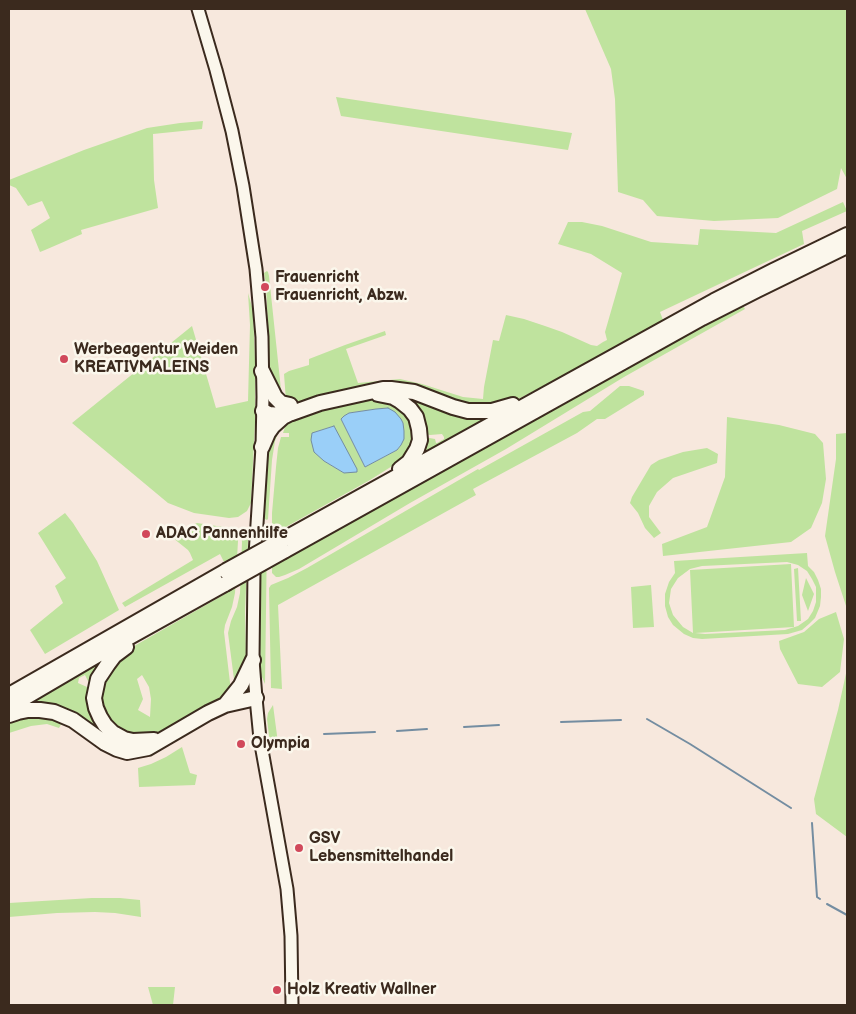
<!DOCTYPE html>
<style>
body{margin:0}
#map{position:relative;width:856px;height:1014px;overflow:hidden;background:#f7e8dd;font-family:"Balsamiq Sans",sans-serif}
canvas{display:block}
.frame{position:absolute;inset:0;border:10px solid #3b2a1e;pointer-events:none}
</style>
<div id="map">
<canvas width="856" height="1014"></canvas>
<div class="frame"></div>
</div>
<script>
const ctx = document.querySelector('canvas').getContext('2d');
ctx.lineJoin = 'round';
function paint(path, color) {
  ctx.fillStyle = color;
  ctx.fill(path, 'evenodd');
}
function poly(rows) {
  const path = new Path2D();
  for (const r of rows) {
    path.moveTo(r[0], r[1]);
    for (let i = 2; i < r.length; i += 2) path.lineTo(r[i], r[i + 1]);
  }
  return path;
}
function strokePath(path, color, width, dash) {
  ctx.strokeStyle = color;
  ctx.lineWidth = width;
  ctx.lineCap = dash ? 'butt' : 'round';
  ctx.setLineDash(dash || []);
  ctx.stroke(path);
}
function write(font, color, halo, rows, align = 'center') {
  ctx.font = font + ' "Balsamiq Sans",sans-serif';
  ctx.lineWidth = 5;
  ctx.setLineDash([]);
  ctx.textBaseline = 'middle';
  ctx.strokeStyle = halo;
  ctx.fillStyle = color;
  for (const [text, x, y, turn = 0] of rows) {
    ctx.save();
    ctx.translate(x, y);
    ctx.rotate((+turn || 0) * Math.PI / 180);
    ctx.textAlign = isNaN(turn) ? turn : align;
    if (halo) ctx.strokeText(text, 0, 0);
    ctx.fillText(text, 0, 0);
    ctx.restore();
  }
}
paint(poly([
 [585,9,847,9,847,179,841,168,837,189,778,218,714,221,657,216,643,200,618,192,615,99,611,69],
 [336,97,572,133,568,150,341,116],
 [203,121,202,129,153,134,154,180,158,208,81,230,82,234,45,250,40,252,31,230,50,218,42,201,28,206,16,188,9,185,9,180,84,150,147,128,180,123],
 [843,202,847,211,802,231,804,244,660,312,663,320,544,386,510,403,483,408,367,387,300,401,286,401,284,374,289,371,309,365,309,359,345,345,385,331,386,335,346,349,358,383,400,379,422,384,463,397,483,399,484,387,493,340,499,341,506,315,524,319,545,326,562,332,591,345,597,346,603,342,607,340,605,332,622,273,591,254,558,244,568,222,582,222,602,226,651,242,698,245,700,229,776,233],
 [267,271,268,272,269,276,282,399,270,375,266,284,264,273],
 [248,293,253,310,255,361,255,422,251,503,247,511,238,517,229,518,194,513,168,503,72,423,192,326,216,408,248,401,250,325],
 [742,304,745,309,624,377,506,449,410,503,299,569,285,575,279,577,276,577,272,573,272,513,276,467,278,448,281,437,289,437,289,433,283,433,287,421,324,407,381,397,407,411,414,432,412,445,405,458,370,480,284,528,284,560,312,543,572,399,658,349],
 [388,408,401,419,403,423,404,431,401,445,397,450,365,467,341,419,349,413,376,409],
 [334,426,344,473,324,461,314,451,315,432],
 [620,386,629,386,644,391,644,395,605,419,597,419,577,433,473,489,476,495,278,605,282,689,271,688,269,588,271,585,288,578,307,568,478,469,479,470,583,412,590,411],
 [396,393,497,414,412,461,424,437,435,439,436,443,437,443,444,439,444,437,442,434,430,435,425,434],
 [727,417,779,425,815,434,823,443,826,479,822,503,811,528,791,542,663,556,662,544,707,527,725,477],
 [281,426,275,441,272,460,268,519,267,520,265,519,264,516,268,445],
 [847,433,847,609,835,572,825,536,836,459,836,434],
 [707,448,718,454,717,463,673,478,657,492,649,506,649,517,661,533,654,538,645,528,638,513,630,503,632,497,651,465,659,460,683,452],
 [65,513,73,523,97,561,119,610,45,654,30,630,63,603,55,586,66,578,38,533],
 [197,523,223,527,233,532,237,536,238,541,235,593,232,607,225,625,224,632,231,691,209,707,164,733,153,736,125,735,103,715,99,695,103,679,129,649,225,594,226,561,224,562,220,554,125,607,122,603,193,560,190,553,188,550,173,538,173,536,176,533],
 [142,675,149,687,151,699,150,717,138,710,143,699,137,679],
 [241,528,246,534,248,540,245,612,246,662,235,687,228,633,231,621,237,607,240,593,242,542,241,535,238,530],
 [264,530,267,530,267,536,265,684,261,675,259,613,260,575],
 [807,553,808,566,814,572,818,580,821,589,821,597,820,606,815,618,809,624,802,630,788,634,702,639,693,638,684,634,673,625,668,617,665,606,665,594,669,582,675,573,674,561],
 [787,562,798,565,807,571,812,579,816,587,816,602,813,611,808,619,798,626,785,630,705,634,695,633,794,627,791,564,690,570,693,633,683,627,673,615,669,603,671,589,678,578,690,569,702,566],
 [798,568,801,621,797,621,794,569],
 [806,578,814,594,808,611,802,595],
 [651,585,654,627,633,628,631,587],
 [836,612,844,639,840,672,822,687,798,684,780,649,779,641,804,632,819,619],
 [109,657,92,683,88,681,85,675,79,678,78,683,87,687,91,693,92,710,134,747,21,706],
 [847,669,847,837,816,814,814,799,838,710],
 [273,705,278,743,270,744,267,719,268,713],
 [22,714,64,719,59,728,47,724,31,726,9,733,9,719],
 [182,747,190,773,197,775,195,785,139,787,138,768,151,764,166,757],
 [92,898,120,898,140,900,141,917,115,913,95,912,57,913,9,917,9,903],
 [148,987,175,987,173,1005,153,1005]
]), '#bfe39e');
const water = poly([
 [388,408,395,412,401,419,403,423,404,431,404,439,401,445,397,450,365,467,341,419,344,416,349,413,376,409,388,408],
 [334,426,357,469,357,472,344,473,324,461,314,452,311,440,312,433,334,426]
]);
paint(water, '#9acff8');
strokePath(water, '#748da1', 1);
strokePath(poly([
 [647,719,690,744,791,808],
 [561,722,621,720],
 [464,727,499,725],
 [397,731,427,729],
 [324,734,375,732],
 [812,823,817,897,820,899],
 [827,904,847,915]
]), '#748da1', 2);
const major = poly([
 [198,9,216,70,232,131,243,186,256,269,262,337,263,397,262,447,254,570,253,660,256,698,260,739,287,889,291,936,292,1005]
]);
const highway = poly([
 [262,371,275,397,281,403,290,405],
 [378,394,393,397,400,401,410,409,416,417,419,429,420,440,417,449,409,462,400,469],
 [263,411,269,414,280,415,292,413,320,403,383,389,391,389,414,392,453,407,468,411,492,411,513,405],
 [262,447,268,433,273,426,283,417,289,414],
 [284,539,714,301,773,271,847,235],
 [284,551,702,318,757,290,847,246],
 [126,647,114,656,108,664,98,679,94,698,96,708,100,717,105,725,113,733,124,739,133,741,154,740],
 [9,695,226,571],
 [225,705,241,685,253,660],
 [9,707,101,653,225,584],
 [9,715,18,712,28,710,40,710,54,712,73,720,105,743,117,749,127,752,148,748,208,713,225,705,256,698]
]);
strokePath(major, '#3b2a1e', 15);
strokePath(highway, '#3b2a1e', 18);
strokePath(major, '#fbf7ec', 11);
strokePath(highway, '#fbf7ec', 14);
const highwayBridge = poly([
 [226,571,284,539],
 [225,584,284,551]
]);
strokePath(highwayBridge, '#3b2a1e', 18, []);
strokePath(highwayBridge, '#fbf7ec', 14);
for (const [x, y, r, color] of [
 [265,287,5,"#d1495b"],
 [64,359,5,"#d1495b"],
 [146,534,5,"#d1495b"],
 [241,744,5,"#d1495b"],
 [299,848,5,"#d1495b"],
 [277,990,5,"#d1495b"]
]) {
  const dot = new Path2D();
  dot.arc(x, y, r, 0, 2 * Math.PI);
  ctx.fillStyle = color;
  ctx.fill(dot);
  strokePath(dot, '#fbf7ec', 2);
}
write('bold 16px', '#3b2a1e', '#fbf7ec', [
 ["Frauenricht",275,278],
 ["Frauenricht, Abzw.",275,296],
 ["Werbeagentur Weiden",74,350],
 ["KREATIVMALEINS",74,368],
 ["ADAC Pannenhilfe",156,534],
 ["Olympia",251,744],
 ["GSV",309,839],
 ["Lebensmittelhandel",309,857],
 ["Holz Kreativ Wallner",287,990]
], 'left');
</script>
